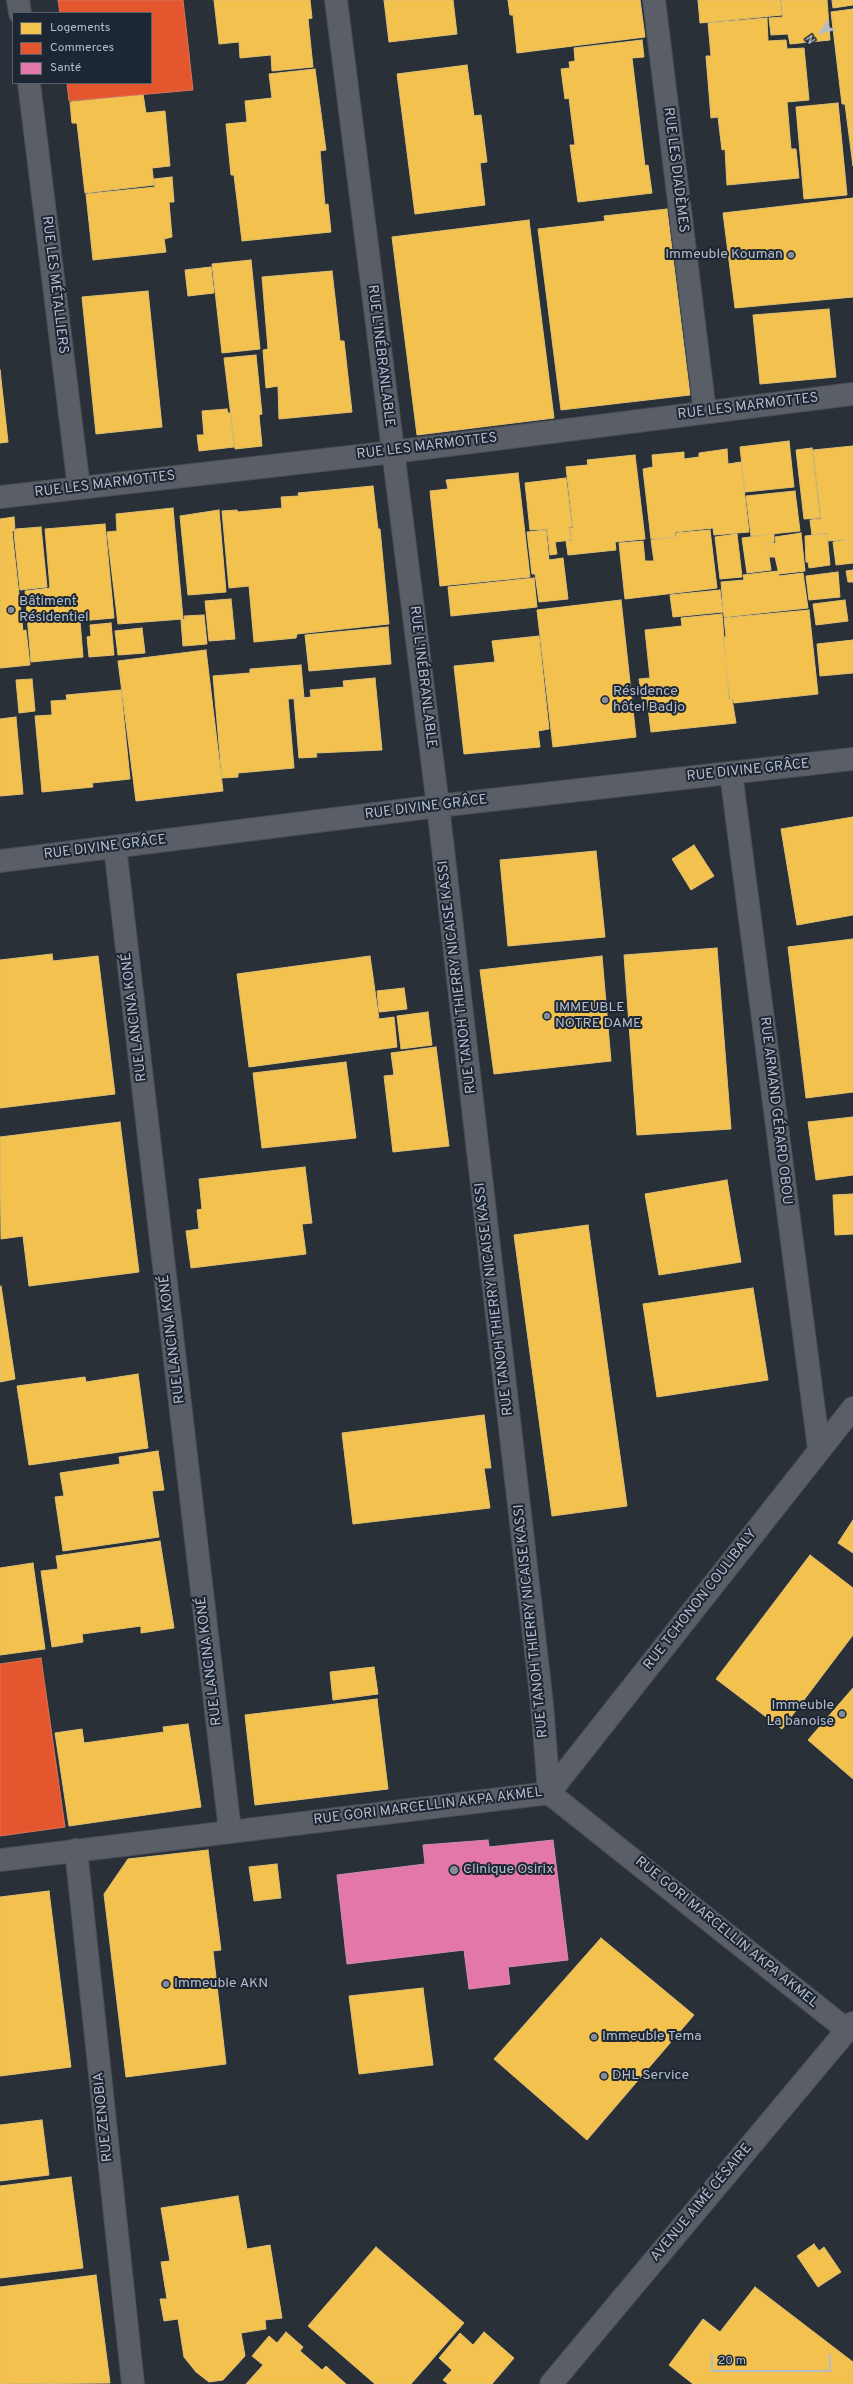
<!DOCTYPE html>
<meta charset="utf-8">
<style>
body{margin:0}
#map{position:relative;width:853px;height:2384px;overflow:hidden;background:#2a3038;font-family:Overpass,sans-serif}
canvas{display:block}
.legend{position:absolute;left:12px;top:12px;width:140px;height:72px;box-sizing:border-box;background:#1d2633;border:1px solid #59626f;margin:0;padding:5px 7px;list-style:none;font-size:12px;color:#b4bcc9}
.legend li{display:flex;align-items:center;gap:8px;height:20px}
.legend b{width:20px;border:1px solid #59626f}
.north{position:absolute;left:801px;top:12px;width:40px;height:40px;-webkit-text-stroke:3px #1d2633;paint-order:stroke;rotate:235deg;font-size:11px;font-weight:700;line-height:16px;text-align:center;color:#b4bcc9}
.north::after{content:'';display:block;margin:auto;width:14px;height:18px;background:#b4bcc9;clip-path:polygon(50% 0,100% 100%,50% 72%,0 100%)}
.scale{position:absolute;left:711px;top:2354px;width:120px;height:18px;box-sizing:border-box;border:2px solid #b4bcc9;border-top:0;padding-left:5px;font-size:12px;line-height:14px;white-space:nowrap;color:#b4bcc9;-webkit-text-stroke:3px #1d2633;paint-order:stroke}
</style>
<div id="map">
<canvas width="853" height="2384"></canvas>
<ul class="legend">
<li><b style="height:11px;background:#f2c14e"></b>Logements</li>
<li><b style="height:11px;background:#e4572e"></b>Commerces</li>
<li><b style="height:11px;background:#e377a8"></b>Santé</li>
</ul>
<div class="north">N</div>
<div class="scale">20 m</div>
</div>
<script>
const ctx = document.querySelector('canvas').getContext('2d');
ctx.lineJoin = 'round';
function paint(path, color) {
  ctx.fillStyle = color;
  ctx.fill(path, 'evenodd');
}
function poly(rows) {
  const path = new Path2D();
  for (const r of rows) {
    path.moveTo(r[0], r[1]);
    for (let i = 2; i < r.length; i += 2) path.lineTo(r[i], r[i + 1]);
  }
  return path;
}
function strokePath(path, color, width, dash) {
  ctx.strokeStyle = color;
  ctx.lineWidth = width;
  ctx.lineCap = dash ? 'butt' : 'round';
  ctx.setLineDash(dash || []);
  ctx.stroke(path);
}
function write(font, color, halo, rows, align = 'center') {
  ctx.font = font + ' Overpass,sans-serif';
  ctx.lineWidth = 4;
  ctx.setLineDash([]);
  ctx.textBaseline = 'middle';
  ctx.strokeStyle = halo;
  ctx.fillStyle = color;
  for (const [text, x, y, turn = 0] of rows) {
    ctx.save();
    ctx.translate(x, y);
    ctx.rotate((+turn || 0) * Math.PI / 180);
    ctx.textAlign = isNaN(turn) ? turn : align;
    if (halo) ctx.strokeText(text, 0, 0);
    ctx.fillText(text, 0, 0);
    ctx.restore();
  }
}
const homes = poly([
 [214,0,310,0,312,18,308,19,313,67,272,71,271,55,240,58,239,42,219,44,214,0],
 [384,0,453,0,457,34,389,42,384,0],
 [508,0,640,0,645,37,517,53,513,15,510,15,508,0],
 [698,0,780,0,782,15,700,23,698,0],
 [781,0,827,0,830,40,790,44,788,34,771,35,769,18,783,17,781,0],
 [832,0,853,0,853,5,833,8,832,0],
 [853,9,853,166,845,104,842,104,831,12,853,9],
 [767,18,768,41,786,40,787,49,804,48,809,100,787,102,791,149,796,149,799,178,727,185,725,149,722,150,718,117,711,118,706,56,711,56,708,23,767,18],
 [642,40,644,57,632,58,645,166,648,165,652,193,578,202,570,145,575,145,569,98,565,99,561,69,570,68,569,62,575,61,574,48,642,40],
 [467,65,474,116,481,115,487,162,480,163,485,205,415,214,397,74,467,65],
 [315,69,326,150,320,151,325,205,328,204,331,232,242,241,234,175,231,175,226,124,247,122,245,101,272,98,269,74,315,69],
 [143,94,146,113,165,111,170,166,152,168,154,185,85,193,77,123,72,123,70,102,143,94],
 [838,103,847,195,804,199,796,107,838,103],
 [172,177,174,202,169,202,172,237,164,239,166,252,93,260,86,194,155,187,154,179,172,177],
 [853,198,853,297,735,308,723,213,853,198],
 [667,209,690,395,561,410,538,229,605,221,604,216,667,209],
 [529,220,554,418,417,435,392,237,529,220],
 [251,260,260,349,222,353,212,264,251,260],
 [211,267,214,293,188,296,185,270,211,267],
 [332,271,340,341,344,341,352,412,279,419,278,386,266,388,263,350,268,349,262,277,332,271],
 [148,291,162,427,96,434,82,297,148,291],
 [829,309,836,377,760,384,753,315,829,309],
 [256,355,262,414,259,415,262,446,235,449,224,358,256,355],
 [0,370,8,442,0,443,0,370],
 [227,409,228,413,230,413,234,447,199,451,197,435,204,435,202,411,227,409],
 [789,441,794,487,745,492,740,447,789,441],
 [853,446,853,539,828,541,827,533,812,535,810,520,821,519,813,450,853,446],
 [812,448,820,518,804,519,796,450,812,448],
 [727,449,728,464,741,462,749,532,714,535,713,528,675,532,675,537,651,539,643,469,653,467,652,455,684,452,684,459,699,457,699,453,727,449],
 [635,455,645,539,615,542,616,550,568,555,566,541,572,541,570,528,573,528,566,467,588,465,587,460,635,455],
 [518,473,530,577,440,586,430,491,448,489,446,480,518,473],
 [566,478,572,527,569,527,571,540,555,542,557,554,550,555,547,529,530,530,525,483,566,478],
 [373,486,378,529,380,529,389,624,297,634,296,638,254,642,249,586,229,588,222,511,237,510,238,512,282,508,281,497,299,496,298,493,373,486],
 [795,491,800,531,751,536,746,496,795,491],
 [173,508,183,619,118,624,107,532,117,531,116,514,173,508],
 [219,510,226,592,188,595,180,516,219,510],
 [14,517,15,531,12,531,23,631,26,630,30,665,0,668,0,519,14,517],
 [105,524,114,618,80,621,83,657,31,662,25,591,50,588,45,529,105,524],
 [41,527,47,587,20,590,14,533,16,529,41,527],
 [546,530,549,560,563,558,568,599,539,602,535,574,532,574,527,532,546,530],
 [710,530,717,588,625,599,619,543,643,541,645,561,654,561,651,540,676,537,676,533,710,530],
 [801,533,805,571,779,574,775,557,769,557,767,543,776,543,775,537,801,533],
 [737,534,742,577,720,579,715,537,737,534],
 [774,534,774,542,767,543,771,570,747,573,742,538,774,534],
 [827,534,830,565,809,568,808,562,806,562,805,536,827,534],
 [853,539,853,563,836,565,833,542,853,539],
 [853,570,853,582,848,582,846,571,853,570],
 [778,571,779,576,803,573,808,608,724,617,721,582,744,580,743,575,778,571],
 [838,572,840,597,809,600,806,576,838,572],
 [534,578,537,607,451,616,448,587,534,578],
 [720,590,723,612,673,617,670,595,720,590],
 [231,599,235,639,209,641,205,601,231,599],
 [621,600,636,737,553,747,537,610,621,600],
 [845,600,848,621,816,625,813,604,845,600],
 [809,610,818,694,734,703,733,699,730,699,723,637,726,637,724,618,809,610],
 [722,614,729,699,732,699,736,723,651,732,647,699,642,699,639,679,650,678,645,630,682,626,681,618,722,614],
 [204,615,207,644,183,646,181,620,185,619,184,616,204,615],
 [111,623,114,655,89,657,87,637,91,636,90,625,111,623],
 [388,627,391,664,309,671,305,635,388,627],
 [142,628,145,653,118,655,115,631,142,628],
 [539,636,549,729,538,731,540,747,464,754,454,666,495,662,492,641,539,636],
 [853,640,853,673,820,676,817,644,853,640],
 [206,650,223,791,136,801,118,661,206,650],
 [301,665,304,698,288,699,294,768,238,773,238,777,222,778,213,676,250,673,250,669,301,665],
 [375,678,382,750,316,753,317,757,299,758,294,699,311,697,310,690,344,687,343,681,375,678],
 [32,679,35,711,19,713,16,680,32,679],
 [121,690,130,779,92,783,93,787,42,792,35,716,52,715,51,701,67,700,66,695,121,690],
 [16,717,23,794,0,796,0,719,16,717],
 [853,817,853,915,797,925,781,829,853,817],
 [694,845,714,876,691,890,672,859,694,845],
 [596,851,605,937,508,946,500,860,596,851],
 [853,939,853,1092,806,1098,788,947,853,939],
 [717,948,731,1129,637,1135,624,955,717,948],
 [52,954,53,961,98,956,115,1094,0,1108,0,960,52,954],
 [370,956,379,1019,394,1017,397,1047,249,1067,237,974,370,956],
 [602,956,611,1061,494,1074,480,970,602,956],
 [404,988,407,1009,379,1012,377,991,404,988],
 [428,1012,432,1045,401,1049,397,1016,428,1012],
 [436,1047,449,1146,393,1152,384,1076,394,1075,391,1053,436,1047],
 [346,1062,356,1138,262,1148,253,1073,346,1062],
 [853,1117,853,1175,816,1180,808,1122,853,1117],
 [120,1122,139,1272,29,1286,23,1236,1,1239,0,1137,120,1122],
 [305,1167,312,1223,302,1224,306,1254,191,1268,186,1231,199,1229,197,1210,202,1209,199,1179,305,1167],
 [727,1180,741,1262,659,1275,645,1194,727,1180],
 [853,1194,853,1234,835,1235,833,1195,853,1194],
 [588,1225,627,1506,552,1516,514,1235,588,1225],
 [1,1286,15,1379,0,1382,0,1287,1,1286],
 [753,1288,768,1380,657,1397,643,1304,753,1288],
 [138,1374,148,1448,29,1465,17,1386,85,1377,86,1382,138,1374],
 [484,1415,491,1468,484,1468,490,1508,353,1524,342,1433,484,1415],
 [158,1451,164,1490,152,1491,159,1537,63,1551,55,1497,64,1496,60,1473,120,1464,119,1457,158,1451],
 [853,1520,853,1553,838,1543,853,1520],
 [160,1541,174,1628,141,1633,141,1626,82,1634,83,1642,52,1647,41,1571,58,1569,56,1556,160,1541],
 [810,1555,853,1588,853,1635,782,1729,716,1679,810,1555],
 [33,1563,45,1649,0,1655,0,1568,33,1563],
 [374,1667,378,1694,333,1700,330,1672,374,1667],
 [853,1688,853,1779,808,1740,853,1688],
 [377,1699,388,1789,255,1805,245,1715,377,1699],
 [188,1724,201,1807,69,1826,55,1733,82,1729,84,1743,164,1732,163,1727,188,1724],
 [208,1850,221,1950,213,1951,226,2064,126,2077,104,1894,128,1859,208,1850],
 [277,1864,281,1898,254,1901,249,1867,277,1864],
 [49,1891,71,2067,0,2076,0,1897,49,1891],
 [601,1938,694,2015,587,2140,494,2059,601,1938],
 [423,1988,433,2065,359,2074,349,1996,423,1988],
 [42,2120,49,2175,0,2181,0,2125,42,2120],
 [71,2177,83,2268,0,2278,0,2186,71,2177],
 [238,2196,247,2249,270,2245,282,2318,265,2320,266,2329,241,2333,245,2356,223,2380,209,2382,196,2372,184,2357,178,2319,164,2321,160,2299,167,2299,161,2262,170,2261,161,2208,238,2196],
 [814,2244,819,2251,824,2247,841,2272,818,2287,797,2256,814,2244],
 [376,2247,464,2323,411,2384,375,2384,308,2326,376,2247],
 [96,2275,110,2383,0,2384,0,2287,96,2275],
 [755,2287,853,2362,853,2384,693,2384,669,2365,703,2319,720,2332,755,2287],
 [286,2332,303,2347,300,2351,322,2370,326,2366,346,2384,246,2384,263,2365,252,2356,269,2336,277,2343,286,2332],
 [484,2332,514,2358,492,2384,448,2384,443,2380,452,2370,439,2358,460,2333,473,2345,484,2332]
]);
paint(homes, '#f2c14e');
strokePath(homes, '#dfc073', 1);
const shops = poly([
 [58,0,183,0,193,90,69,101,67,83,151,83,151,13,60,13,58,0],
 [41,1658,65,1827,0,1836,0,1664,41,1658]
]);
paint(shops, '#e4572e');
strokePath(shops, '#d6755c', 1);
const health = poly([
 [488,1840,489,1847,553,1840,568,1960,508,1967,510,1984,469,1989,464,1950,347,1964,337,1875,425,1864,423,1845,488,1840]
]);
paint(health, '#e377a8');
strokePath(health, '#d58cb2', 1);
const minor = poly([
 [18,0,20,13],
 [336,0,438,806,542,1704,549,1793],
 [654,0,705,412],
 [29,83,79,488],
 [0,497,393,452,853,394],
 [731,773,819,1449],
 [115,847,230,1831],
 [0,861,438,806,853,759],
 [549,1793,853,1408],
 [76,1850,133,2384],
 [0,1860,549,1793,847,2030],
 [551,2384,853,2023]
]);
strokePath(minor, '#484c53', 24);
strokePath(minor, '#5a5e66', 22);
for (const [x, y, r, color] of [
 [791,255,4,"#848b96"],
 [11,610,4,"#848b96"],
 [605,700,4,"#848b96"],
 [547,1016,4,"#848b96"],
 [842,1714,4,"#848b96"],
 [454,1870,5,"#848b96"],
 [166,1984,4,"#848b96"],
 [594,2037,4,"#848b96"],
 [604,2076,4,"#848b96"]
]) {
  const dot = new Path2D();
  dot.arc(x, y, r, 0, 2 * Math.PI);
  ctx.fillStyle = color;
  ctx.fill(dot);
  strokePath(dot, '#1d2633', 1.5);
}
write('14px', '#b4bcc9', '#1d2633', [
 ["RUE LES DIADÈMES",675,170,83],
 ["RUE LES MÉTALLIERS",54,285,83],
 ["RUE L'INÉBRANLABLE",380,356,83],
 ["RUE LES MARMOTTES",748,407,-7],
 ["RUE LES MARMOTTES",427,447,-7],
 ["RUE LES MARMOTTES",105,485,-7],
 ["RUE L'INÉBRANLABLE",422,677,83],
 ["RUE DIVINE GRÂCE",748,771,-6],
 ["RUE DIVINE GRÂCE",426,808,-7],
 ["RUE DIVINE GRÂCE",105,848,-7],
 ["RUE TANOH THIERRY NICAISE KASSI",458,977,-97],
 ["RUE LANCINA KONÉ",135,1017,-97],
 ["RUE ARMAND GÉRARD OBOU",775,1111,83],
 ["RUE TANOH THIERRY NICAISE KASSI",495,1299,-97],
 ["RUE LANCINA KONÉ",173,1339,-97],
 ["RUE TCHONON COULIBALY",701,1600,-52],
 ["RUE TANOH THIERRY NICAISE KASSI",532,1621,-96],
 ["RUE LANCINA KONÉ",210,1661,-97],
 ["RUE GORI MARCELLIN AKPA AKMEL",428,1807,-7],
 ["RUE GORI MARCELLIN AKPA AKMEL",726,1933,39],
 ["RUE ZENOBIA",104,2117,-96],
 ["AVENUE AIMÉ CÉSAIRE",702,2203,-50]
]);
write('14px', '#b4bcc9', '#1d2633', [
 ["Immeuble Kouman",783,255,"right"],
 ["Bâtiment",19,602],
 ["Résidentiel",19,618],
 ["Résidence",613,692],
 ["hôtel Badjo",613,708],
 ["IMMEUBLE",555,1008],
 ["NOTRE DAME",555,1024],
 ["Immeuble",834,1706,"right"],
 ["La banoise",834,1722,"right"],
 ["Clinique Osirix",463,1870],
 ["Immeuble AKN",174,1984],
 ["Immeuble Tema",602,2037],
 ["DHL Service",612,2076]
], 'left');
</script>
